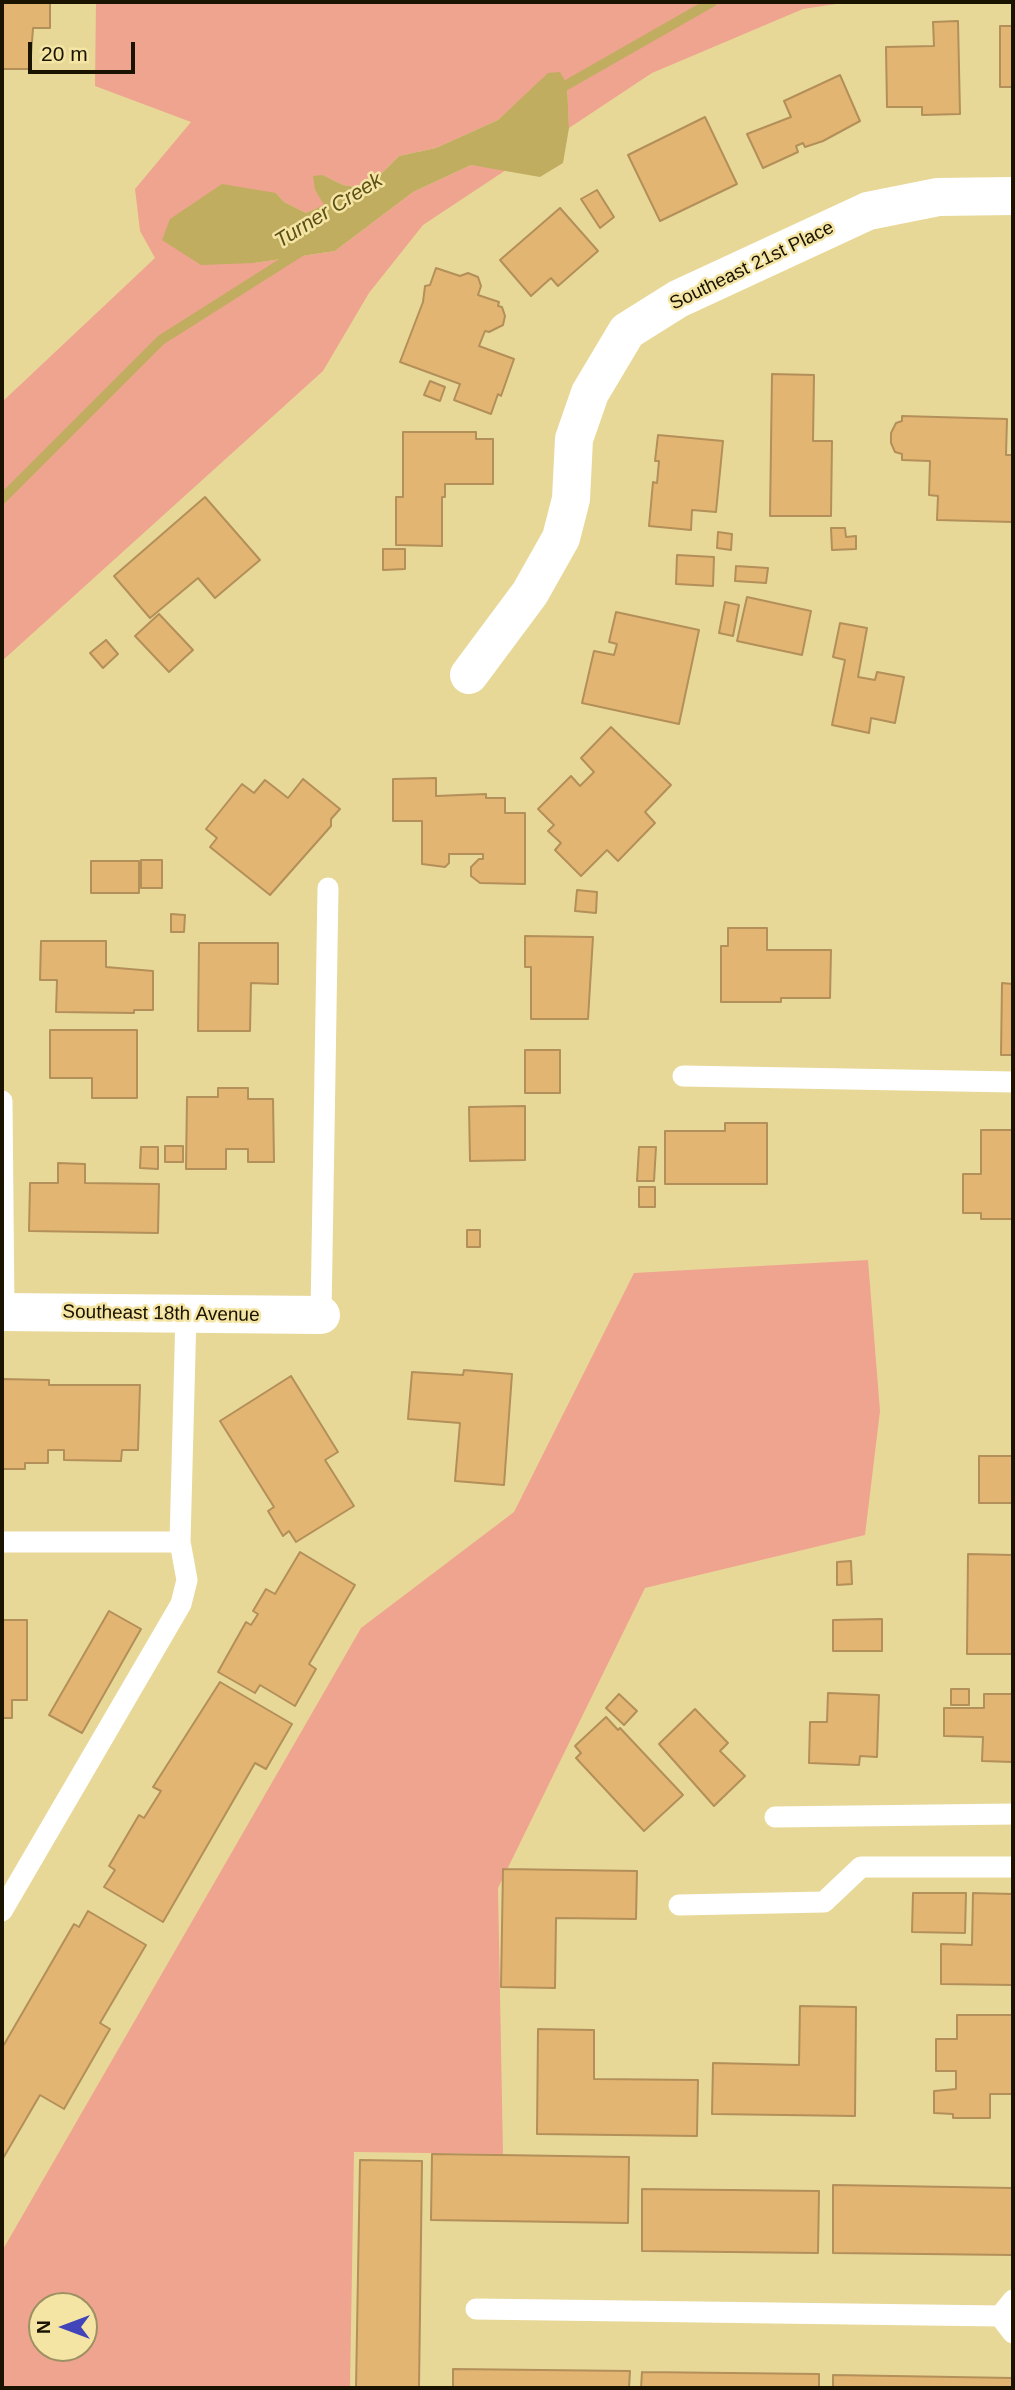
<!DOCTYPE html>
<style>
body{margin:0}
#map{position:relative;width:1015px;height:2390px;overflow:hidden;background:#e8d898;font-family:Arial,sans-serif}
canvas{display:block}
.frame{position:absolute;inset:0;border:4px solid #191300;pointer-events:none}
.north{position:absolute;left:28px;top:2292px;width:70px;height:70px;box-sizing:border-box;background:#f5e5a5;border:2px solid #9d9163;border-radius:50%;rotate:270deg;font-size:19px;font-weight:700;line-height:28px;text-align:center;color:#191300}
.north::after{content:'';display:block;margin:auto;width:24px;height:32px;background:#4244b9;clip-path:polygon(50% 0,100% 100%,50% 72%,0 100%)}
.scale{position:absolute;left:28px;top:42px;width:107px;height:32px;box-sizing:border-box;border:4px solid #191300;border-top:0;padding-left:9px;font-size:21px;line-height:24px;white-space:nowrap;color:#191300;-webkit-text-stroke:5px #f5e5a5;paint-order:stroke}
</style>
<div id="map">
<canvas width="1015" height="2390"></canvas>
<div class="frame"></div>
<div class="north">N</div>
<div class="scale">20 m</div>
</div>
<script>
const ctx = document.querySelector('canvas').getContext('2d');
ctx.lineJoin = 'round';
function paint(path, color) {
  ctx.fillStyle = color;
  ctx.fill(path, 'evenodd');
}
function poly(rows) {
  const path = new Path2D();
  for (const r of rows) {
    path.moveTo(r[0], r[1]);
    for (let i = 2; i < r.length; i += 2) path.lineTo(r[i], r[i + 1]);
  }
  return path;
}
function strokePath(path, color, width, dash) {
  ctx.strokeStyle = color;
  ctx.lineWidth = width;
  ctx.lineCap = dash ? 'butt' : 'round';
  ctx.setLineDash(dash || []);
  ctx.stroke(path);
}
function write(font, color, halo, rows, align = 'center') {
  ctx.font = font + ' Arial,sans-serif';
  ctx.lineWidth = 5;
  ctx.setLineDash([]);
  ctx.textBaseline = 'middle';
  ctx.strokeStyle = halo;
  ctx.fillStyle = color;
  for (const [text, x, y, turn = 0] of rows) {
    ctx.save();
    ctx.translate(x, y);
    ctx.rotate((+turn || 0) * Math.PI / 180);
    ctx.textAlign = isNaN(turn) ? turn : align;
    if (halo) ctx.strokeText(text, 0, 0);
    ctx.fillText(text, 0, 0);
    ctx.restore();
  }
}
paint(poly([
 [96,2,849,2,803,9,652,73,569,128,567,84,549,73,498,120,436,148,399,156,370,185,361,188,343,185,323,175,315,190,325,205,306,213,284,202,276,193,254,263,335,251,413,192,471,165,506,170,423,225,369,293,323,371,2,661,2,402,155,258,140,231,135,189,191,122,95,86],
 [868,1260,880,1411,865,1535,645,1588,498,1888,503,2154,354,2152,350,2388,2,2388,2,2251,361,1628,514,1512,634,1273],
 [42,2306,84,2306,84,2348,42,2348]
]), '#efa48f');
paint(poly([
 [560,72,567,84,569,128,563,163,540,177,471,165,413,192,335,251,254,263,201,265,162,240,170,219,222,184,276,193,284,202,306,213,324,205,315,190,313,176,323,175,343,185,361,188,370,185,399,156,436,148,498,120,548,73]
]), '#c0ad60');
strokePath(poly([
 [556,91,712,2],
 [2,499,161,340,303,250]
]), '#c0ad60', 10);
const building = poly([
 [2,2,50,2,50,28,33,28,30,69,2,69,2,2],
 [958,21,960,114,922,115,922,107,887,107,886,47,934,46,933,22,958,21],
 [1000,26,1013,26,1013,87,1000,87,1000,26],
 [840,75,860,121,823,141,805,147,803,143,796,146,798,152,763,168,747,134,791,117,784,101,840,75],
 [705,117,737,184,660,221,628,155,705,117],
 [597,190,614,217,600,228,581,199,597,190],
 [560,208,598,251,558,286,551,278,531,296,500,260,560,208],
 [436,268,460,276,468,273,478,277,481,286,478,295,499,302,498,306,502,307,505,316,503,325,489,332,485,331,479,346,514,359,501,396,498,394,491,414,454,400,460,384,400,362,423,302,425,286,430,285,436,268],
 [772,374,814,375,813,441,832,441,831,516,770,516,772,374],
 [430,381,445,387,440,401,424,395,430,381],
 [902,416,1007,419,1006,455,1013,455,1013,522,937,520,938,496,929,495,930,461,902,460,902,454,895,452,891,443,891,433,896,423,902,421,902,416],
 [403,432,476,432,476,439,493,439,493,484,445,484,445,497,442,497,442,546,396,545,396,497,403,497,403,432],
 [658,435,723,441,716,512,692,510,691,530,649,526,653,482,657,483,659,461,655,461,658,435],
 [205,497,260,560,215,598,198,578,150,618,114,576,205,497],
 [831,528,845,528,846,537,856,536,856,549,832,550,831,528],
 [718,532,732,534,731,550,717,548,718,532],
 [383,549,405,549,405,569,383,570,383,549],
 [677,555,714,557,713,586,676,584,677,555],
 [736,566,768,568,766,583,735,581,736,566],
 [747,597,811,611,802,655,737,641,747,597],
 [725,602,739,605,733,636,719,633,725,602],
 [616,612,699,630,679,724,582,703,594,651,614,655,617,644,609,642,616,612],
 [159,614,193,650,169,672,135,636,159,614],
 [840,623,867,628,858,677,875,680,877,672,904,677,895,723,871,718,869,733,832,725,845,660,833,657,840,623],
 [106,640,118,654,103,668,90,653,106,640],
 [611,727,671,785,645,812,655,823,618,861,607,850,581,876,555,850,561,843,548,831,554,825,538,809,571,776,580,786,594,772,581,758,611,727],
 [436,778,436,796,486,794,486,798,505,798,505,813,525,813,525,884,480,883,471,876,471,867,479,859,483,859,483,854,449,854,449,863,445,867,422,864,422,821,393,821,393,779,436,778],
 [303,779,340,809,331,819,331,826,270,895,210,847,217,838,206,829,242,784,254,793,265,780,288,798,303,779],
 [141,860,162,860,162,888,141,888,141,860],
 [91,861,139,861,139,893,91,893,91,861],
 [577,890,597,892,596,913,575,911,577,890],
 [171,914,185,915,184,932,171,932,171,914],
 [728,928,767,928,767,950,831,950,830,998,781,998,781,1002,721,1002,721,946,728,946,728,928],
 [525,936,593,937,588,1019,531,1019,531,967,525,967,525,936],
 [41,941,106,941,106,967,153,971,153,1010,134,1010,134,1013,56,1012,57,980,40,980,41,941],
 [199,943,278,943,278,984,251,983,250,1031,198,1031,199,943],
 [1002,983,1013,984,1013,1055,1001,1055,1002,983],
 [50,1030,137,1030,137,1098,92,1098,92,1078,50,1078,50,1030],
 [525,1050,560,1050,560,1093,525,1093,525,1050],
 [218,1088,248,1088,248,1099,273,1099,274,1162,248,1162,248,1149,226,1149,226,1169,186,1169,187,1097,218,1097,218,1088],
 [525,1106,525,1160,470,1161,469,1107,525,1106],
 [725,1123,767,1123,767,1184,665,1184,665,1131,725,1131,725,1123],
 [981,1130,1013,1130,1013,1219,981,1219,981,1213,963,1213,963,1174,981,1174,981,1130],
 [165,1146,183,1146,183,1162,165,1162,165,1146],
 [141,1147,158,1147,158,1169,140,1168,141,1147],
 [639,1147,656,1147,654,1181,637,1181,639,1147],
 [58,1163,85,1164,85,1183,159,1184,158,1233,29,1231,30,1183,58,1183,58,1163],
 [639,1187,655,1187,655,1207,639,1207,639,1187],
 [467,1230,480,1230,480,1247,467,1247,467,1230],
 [464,1370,512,1374,504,1485,455,1481,460,1423,408,1419,412,1372,463,1375,464,1370],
 [291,1376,338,1452,325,1460,354,1506,296,1542,289,1531,283,1536,268,1511,274,1507,220,1421,291,1376],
 [2,1379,49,1380,49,1385,140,1385,138,1450,122,1450,121,1461,64,1460,64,1450,48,1450,48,1463,25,1463,25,1469,2,1469,2,1379],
 [979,1456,1013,1456,1013,1503,979,1503,979,1456],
 [300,1552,355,1585,309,1664,316,1669,295,1706,260,1685,255,1693,218,1672,246,1622,251,1625,258,1614,253,1611,266,1589,275,1594,300,1552],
 [968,1554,1013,1555,1013,1654,967,1654,968,1554],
 [851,1561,852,1584,837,1585,837,1562,851,1561],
 [109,1611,141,1629,82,1733,49,1715,109,1611],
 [882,1619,882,1651,833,1651,833,1620,882,1619],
 [2,1620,27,1620,27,1700,12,1700,12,1718,2,1718,2,1620],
 [220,1682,292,1724,266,1769,255,1763,163,1922,104,1887,115,1870,109,1866,139,1815,144,1818,161,1791,153,1787,220,1682],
 [951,1689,969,1689,969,1705,951,1705,951,1689],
 [828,1693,879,1695,877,1757,860,1756,859,1765,809,1763,810,1722,827,1722,828,1693],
 [619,1694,637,1711,624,1725,606,1708,619,1694],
 [984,1694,1013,1694,1013,1762,982,1761,983,1737,944,1736,944,1708,984,1708,984,1694],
 [695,1709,728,1743,720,1751,745,1776,714,1806,659,1744,695,1709],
 [606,1717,618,1730,620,1728,683,1795,644,1831,576,1758,581,1753,575,1746,606,1717],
 [503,1869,637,1871,636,1919,556,1918,555,1988,501,1987,503,1869],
 [913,1893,966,1893,965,1933,912,1932,913,1893],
 [973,1893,1013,1894,1013,1985,941,1984,941,1944,972,1945,973,1893],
 [88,1911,146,1945,100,2023,110,2029,64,2109,40,2095,2,2160,2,2048,74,1924,79,1927,88,1911],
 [800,2006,856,2007,855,2116,712,2114,713,2063,799,2065,800,2006],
 [957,2015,1013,2015,1012,2094,990,2094,990,2118,953,2118,953,2114,934,2113,934,2091,956,2089,956,2071,936,2071,936,2039,957,2039,957,2015],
 [538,2029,594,2030,594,2079,698,2080,697,2136,537,2134,538,2029],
 [432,2154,629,2157,628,2223,431,2220,432,2154],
 [360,2160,422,2161,419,2388,356,2388,360,2160],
 [833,2185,1013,2188,1013,2255,833,2253,833,2185],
 [642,2189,819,2191,818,2253,642,2251,642,2189],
 [453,2369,630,2371,629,2388,453,2388,453,2369],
 [642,2372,819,2374,819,2388,641,2388,642,2372],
 [833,2375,1013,2378,1013,2388,833,2388,833,2375]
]);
paint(building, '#e3b572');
strokePath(building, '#b38f59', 2);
strokePath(poly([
 [683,1076,1013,1082],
 [2,1101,4,1312],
 [321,1315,328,888],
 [2,1542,180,1542],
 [775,1817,1013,1814],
 [679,1905,824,1902,861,1867,1013,1867],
 [2,1911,181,1604,187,1580,180,1542,186,1314],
 [476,2309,1000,2316],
 [1000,2316,1013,2300],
 [1000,2316,1013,2333]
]), '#fff', 21);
strokePath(poly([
 [469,675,530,593,561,538,571,499,574,439,590,393,627,331,678,299,868,211,938,197,1013,196],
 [2,1312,321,1315]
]), '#fff', 38);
write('19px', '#191300', '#f5e5a5', [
 ["Southeast 21st Place",752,266,-26],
 ["Southeast 18th Avenue",161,1314,1]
]);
write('italic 21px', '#5d5015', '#f5e5a5', [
 ["Turner Creek",329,211,-32]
]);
</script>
